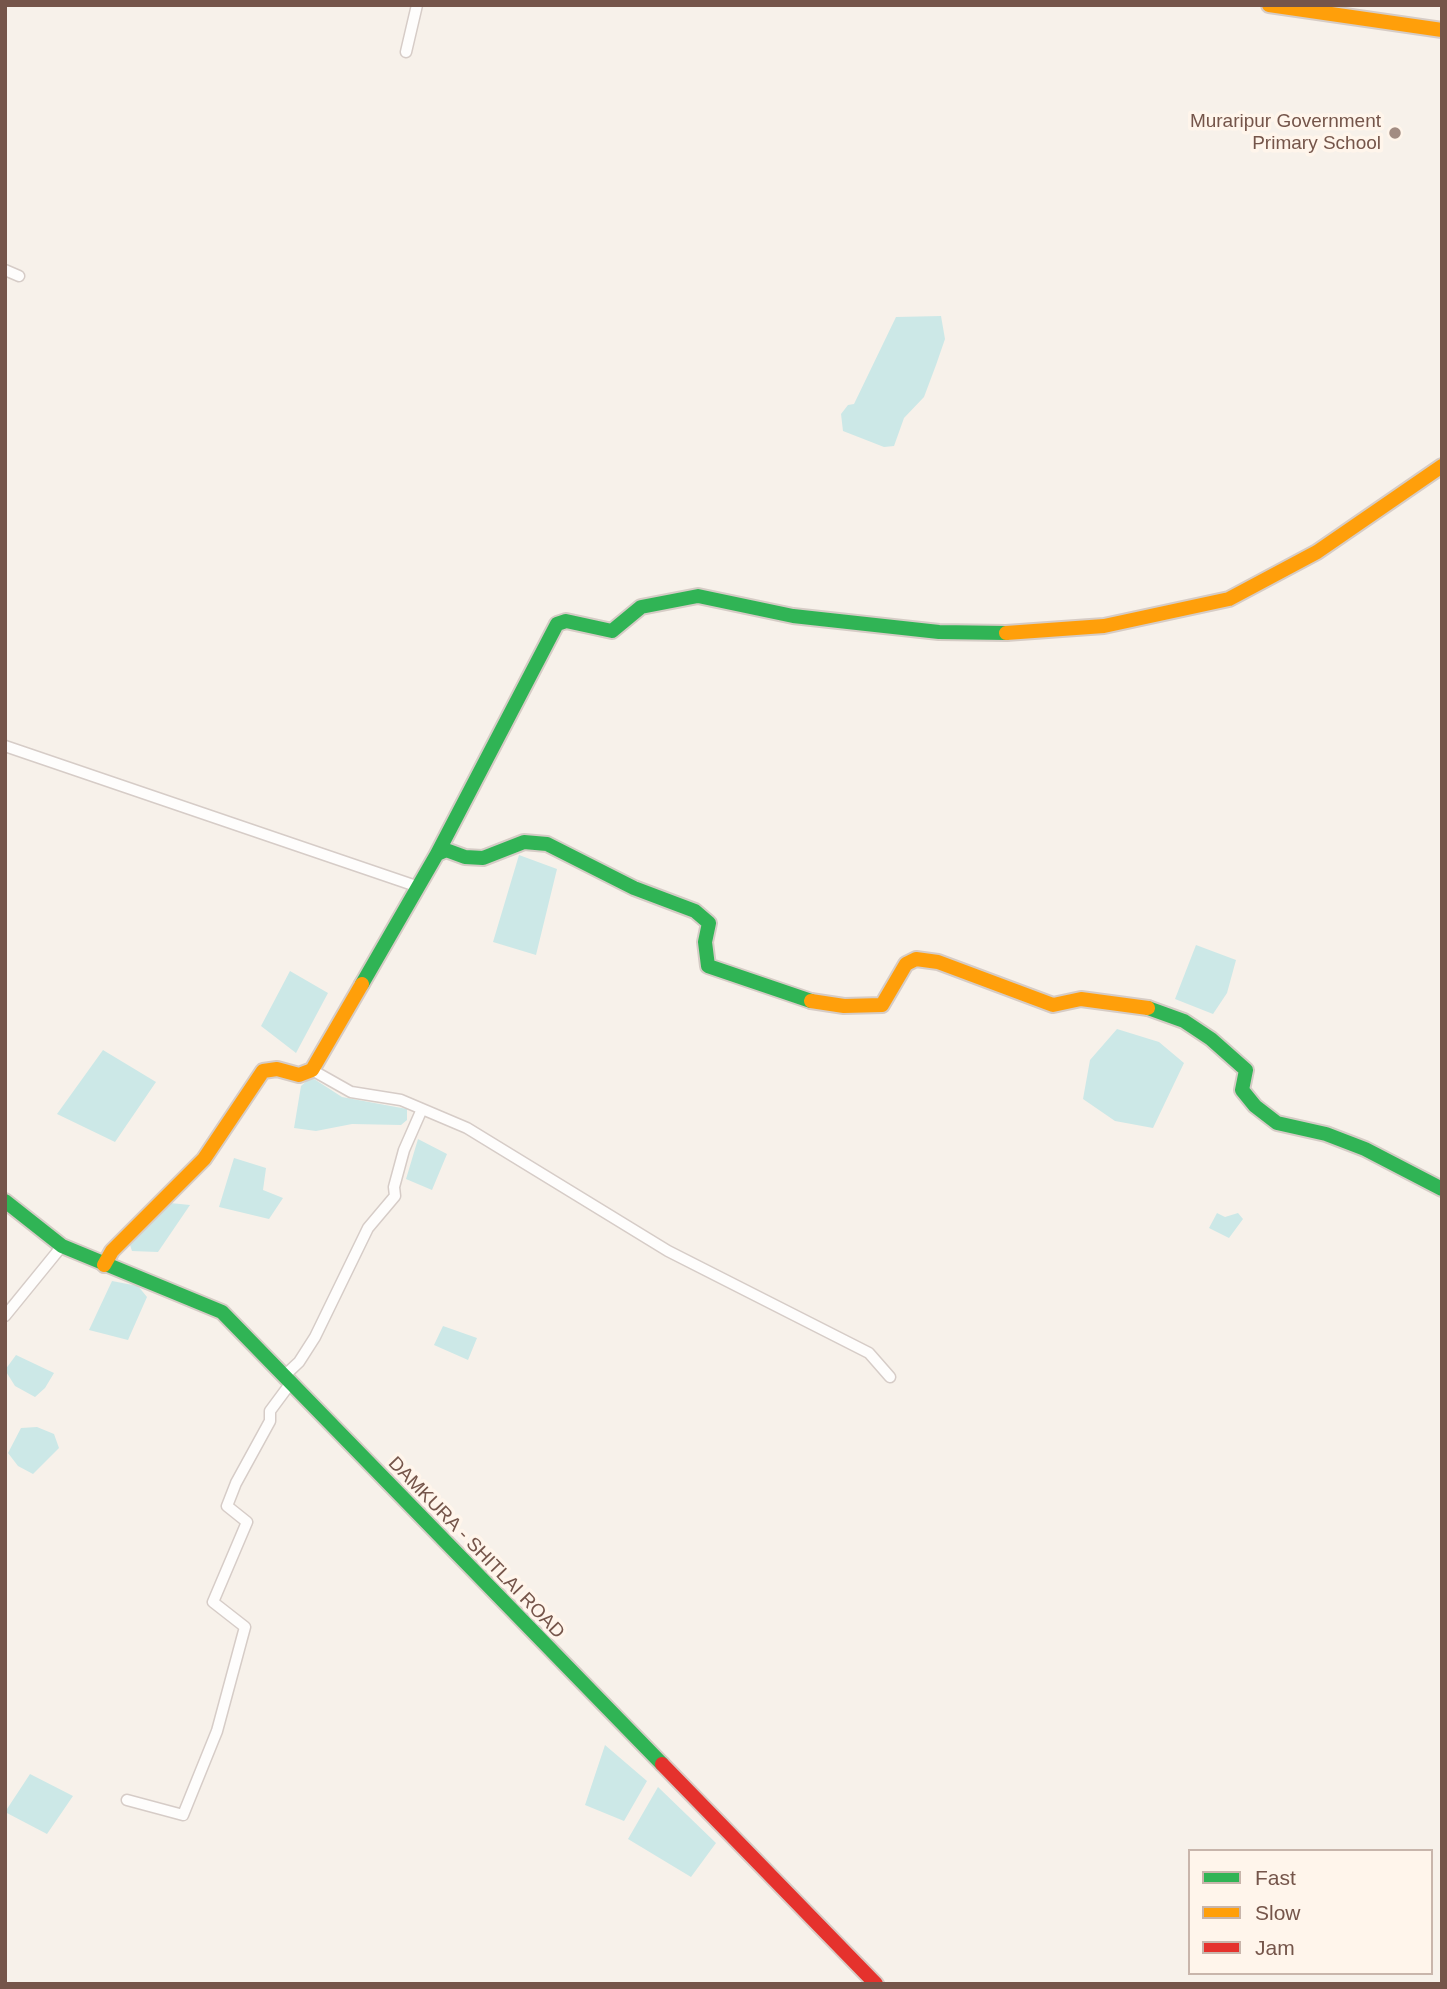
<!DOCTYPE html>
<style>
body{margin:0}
#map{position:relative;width:1447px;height:1989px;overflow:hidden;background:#f7f1ea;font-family:Helvetica,sans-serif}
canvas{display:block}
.frame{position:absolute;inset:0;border:7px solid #75554a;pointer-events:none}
.legend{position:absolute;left:1188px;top:1849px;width:245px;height:126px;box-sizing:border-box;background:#fff5eb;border:2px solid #c8b5ab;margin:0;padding:9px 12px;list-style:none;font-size:21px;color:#75554a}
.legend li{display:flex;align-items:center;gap:14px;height:35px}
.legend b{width:35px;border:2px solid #c8b5ab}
</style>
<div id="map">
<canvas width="1447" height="1989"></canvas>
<div class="frame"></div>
<ul class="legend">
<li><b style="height:9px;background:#30b455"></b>Fast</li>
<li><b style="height:9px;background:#ff9f0a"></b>Slow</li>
<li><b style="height:9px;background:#e5322d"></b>Jam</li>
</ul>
</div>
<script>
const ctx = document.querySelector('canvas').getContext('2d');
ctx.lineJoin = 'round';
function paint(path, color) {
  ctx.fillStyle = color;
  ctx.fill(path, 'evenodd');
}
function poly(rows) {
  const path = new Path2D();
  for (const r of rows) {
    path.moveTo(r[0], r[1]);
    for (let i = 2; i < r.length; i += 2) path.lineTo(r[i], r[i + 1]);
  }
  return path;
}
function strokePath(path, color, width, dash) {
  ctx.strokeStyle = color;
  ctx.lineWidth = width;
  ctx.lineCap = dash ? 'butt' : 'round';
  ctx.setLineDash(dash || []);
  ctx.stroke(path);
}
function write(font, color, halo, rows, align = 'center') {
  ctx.font = font + ' Helvetica,sans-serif';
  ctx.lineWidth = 7;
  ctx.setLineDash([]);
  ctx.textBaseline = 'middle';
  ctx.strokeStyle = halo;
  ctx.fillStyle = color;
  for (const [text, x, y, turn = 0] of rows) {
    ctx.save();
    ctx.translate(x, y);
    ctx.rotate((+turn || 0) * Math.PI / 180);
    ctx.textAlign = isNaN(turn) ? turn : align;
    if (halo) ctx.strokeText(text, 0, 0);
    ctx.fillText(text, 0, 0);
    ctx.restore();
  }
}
paint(poly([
 [941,316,945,339,936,365,924,397,904,418,894,446,884,447,843,431,841,414,848,405,854,404,896,317],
 [519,855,557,869,536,955,493,942],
 [1196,945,1236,960,1227,993,1213,1014,1175,999],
 [290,971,328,993,296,1053,261,1026],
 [1117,1029,1159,1042,1184,1063,1153,1128,1115,1121,1083,1099,1090,1060],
 [103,1050,156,1082,115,1142,57,1114],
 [311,1077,342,1097,407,1109,407,1120,401,1125,352,1124,316,1131,294,1128,301,1086],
 [418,1139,447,1154,432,1190,406,1179],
 [234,1158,266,1168,263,1190,283,1198,269,1219,219,1207],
 [170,1203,190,1205,158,1252,132,1251,129,1242],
 [1217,1213,1225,1217,1238,1213,1243,1219,1229,1238,1209,1228],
 [112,1281,138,1286,147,1297,128,1340,89,1330],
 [443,1326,477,1338,468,1360,434,1345],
 [16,1355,54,1373,45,1388,35,1397,15,1386,5,1370],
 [37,1427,54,1434,59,1448,33,1474,18,1466,8,1453,21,1428],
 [605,1745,647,1781,624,1821,585,1805],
 [30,1774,73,1796,47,1834,5,1812],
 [658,1787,716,1843,691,1877,628,1839]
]), '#cce8e7');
const street = poly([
 [406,52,417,5],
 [5,270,19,276],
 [5,746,416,886],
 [312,1070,351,1092,401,1100,467,1128,668,1251,869,1353,890,1377],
 [5,1316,62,1246],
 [283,1377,299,1362,315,1337,368,1228,395,1196,394,1187,404,1150,422,1109],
 [127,1800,183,1815,217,1731,245,1627,213,1602,247,1522,227,1506,236,1483,270,1421,270,1411,290,1384]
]);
const fast = poly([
 [437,854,557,624,566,621,612,631,641,607,698,596,793,616,939,632,1006,633],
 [362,984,437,854,446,850,465,857,483,858,524,842,547,844,634,888,695,911,709,923,705,942,708,966,811,1001],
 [1148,1008,1184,1021,1211,1039,1246,1070,1242,1090,1255,1106,1277,1123,1326,1134,1365,1149,1442,1189],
 [5,1201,62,1246,222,1312,662,1764]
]);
const slow = poly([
 [1269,5,1442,30],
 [1006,633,1104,626,1229,599,1317,552,1442,466],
 [811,1001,844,1006,882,1005,906,964,916,959,938,962,1053,1005,1081,999,1148,1008],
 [104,1265,112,1251,204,1159,263,1071,277,1069,299,1075,312,1070,362,984]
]);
const jam = poly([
 [662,1764,876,1984]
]);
strokePath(street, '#d6ccc7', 13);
strokePath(fast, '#d6ccc6', 18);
strokePath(slow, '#d6ccc6', 18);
strokePath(jam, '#d6ccc6', 18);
strokePath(street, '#fefdfc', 10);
strokePath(fast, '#30b455', 14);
strokePath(slow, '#ff9f0a', 14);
strokePath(jam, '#e5322d', 14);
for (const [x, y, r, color] of [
 [1395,133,7,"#a28c82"]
]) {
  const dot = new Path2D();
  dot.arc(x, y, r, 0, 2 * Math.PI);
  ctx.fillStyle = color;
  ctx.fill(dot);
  strokePath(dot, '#fff5eb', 2.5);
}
write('19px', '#75554a', '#fff5eb', [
 ["Muraripur Government",1381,122],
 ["Primary School",1381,144]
], 'right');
write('19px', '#75554a', '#fff5eb', [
 ["DAMKURA - SHITLAI ROAD",476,1548,46]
]);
</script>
